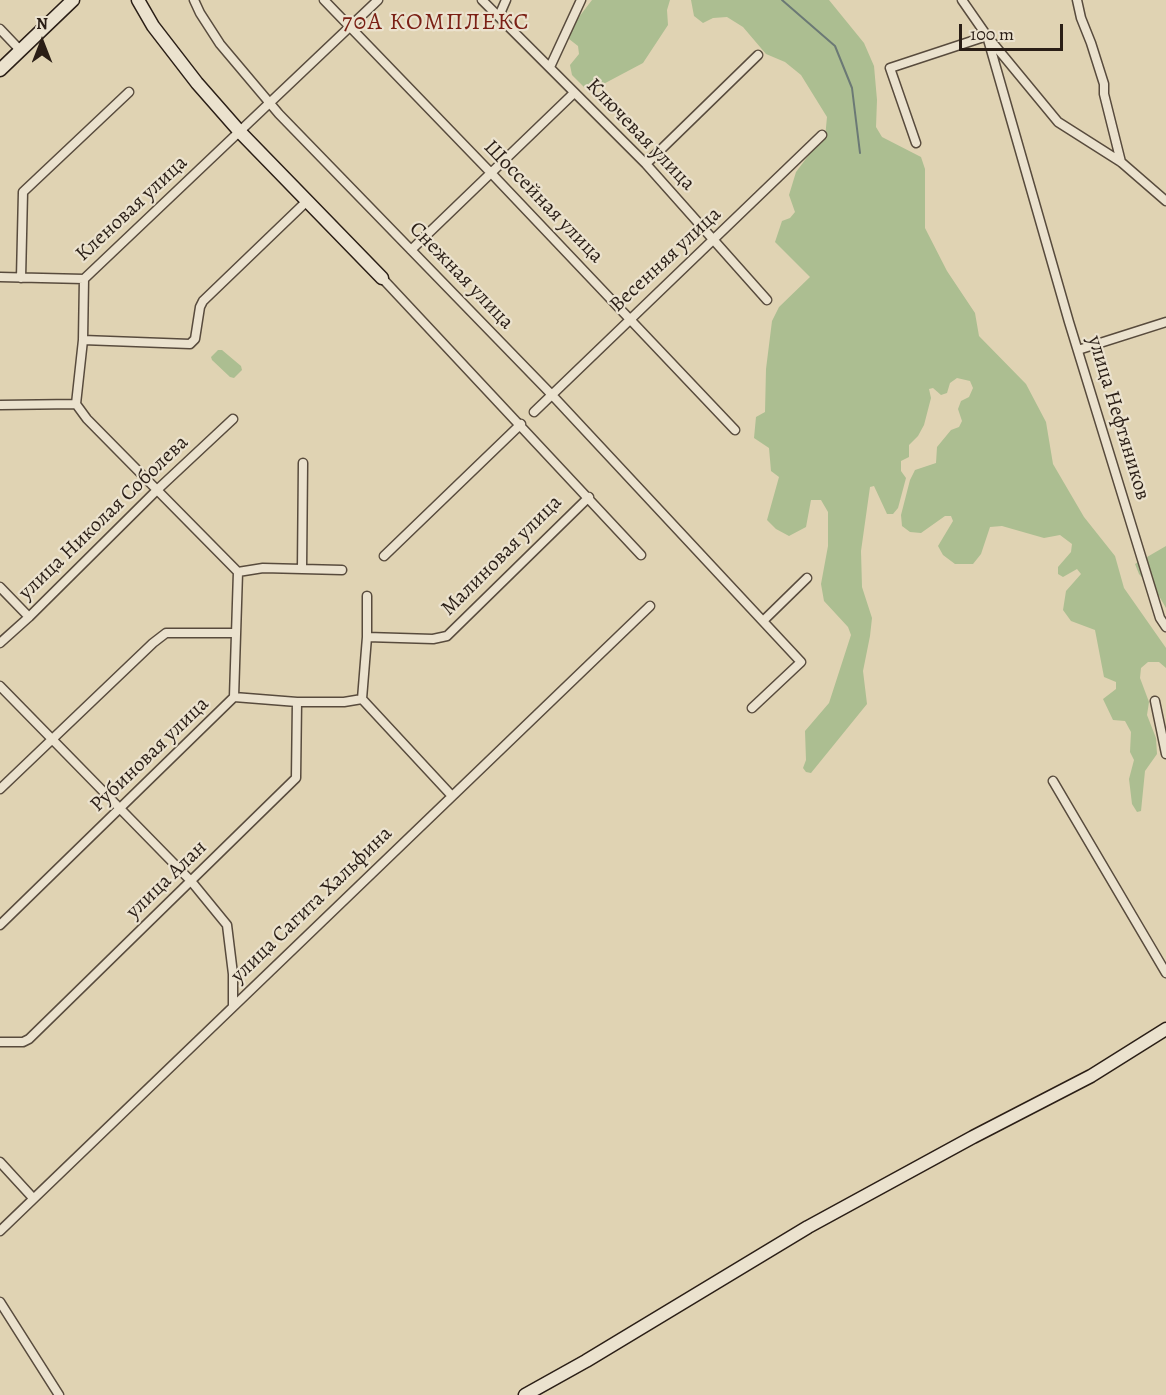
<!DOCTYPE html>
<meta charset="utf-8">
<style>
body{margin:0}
#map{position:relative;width:1166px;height:1395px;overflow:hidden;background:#e0d3b3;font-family:Alegreya,serif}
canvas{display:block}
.north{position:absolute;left:12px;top:12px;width:60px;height:60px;-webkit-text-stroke:4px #ebe2ce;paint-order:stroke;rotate:0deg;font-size:16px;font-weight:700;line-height:24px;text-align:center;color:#2a1e16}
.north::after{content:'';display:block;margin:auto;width:21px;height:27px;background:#2a1e16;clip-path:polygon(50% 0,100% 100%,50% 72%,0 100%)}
.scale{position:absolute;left:959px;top:24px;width:104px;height:27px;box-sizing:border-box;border:3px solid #2a1e16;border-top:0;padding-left:8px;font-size:18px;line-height:21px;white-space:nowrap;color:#2a1e16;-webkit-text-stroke:4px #ebe2ce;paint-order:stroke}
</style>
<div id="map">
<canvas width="1166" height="1395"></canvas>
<div class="north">N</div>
<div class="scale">100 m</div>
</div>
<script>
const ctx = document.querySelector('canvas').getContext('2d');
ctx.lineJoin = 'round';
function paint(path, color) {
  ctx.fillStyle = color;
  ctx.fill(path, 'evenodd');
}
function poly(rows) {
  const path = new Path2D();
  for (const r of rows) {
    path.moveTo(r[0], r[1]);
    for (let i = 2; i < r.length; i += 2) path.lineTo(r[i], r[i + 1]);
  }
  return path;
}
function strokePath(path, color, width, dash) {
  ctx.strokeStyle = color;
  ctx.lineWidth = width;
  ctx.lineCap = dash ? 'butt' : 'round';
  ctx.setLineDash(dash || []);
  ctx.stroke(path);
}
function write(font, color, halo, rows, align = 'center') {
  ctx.font = font + ' Alegreya,serif';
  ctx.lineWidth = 4.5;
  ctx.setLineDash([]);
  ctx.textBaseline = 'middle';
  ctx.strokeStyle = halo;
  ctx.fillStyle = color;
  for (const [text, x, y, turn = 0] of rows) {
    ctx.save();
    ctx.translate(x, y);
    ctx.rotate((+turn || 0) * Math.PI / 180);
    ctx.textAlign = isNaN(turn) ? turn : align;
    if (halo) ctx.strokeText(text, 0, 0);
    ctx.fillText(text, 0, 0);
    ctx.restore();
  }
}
paint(poly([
 [592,0,670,0,667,10,668,25,643,63,594,89,585,88,572,75,570,65,579,54,578,46,569,39,572,26],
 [691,0,829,0,864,43,874,66,877,100,876,127,882,137,921,157,925,169,925,228,947,271,975,313,979,336,1026,384,1046,422,1053,464,1084,517,1115,556,1124,588,1166,648,1166,668,1159,662,1148,662,1141,668,1140,678,1149,702,1147,715,1156,738,1157,754,1145,771,1141,811,1137,812,1132,804,1129,779,1134,760,1130,752,1131,732,1125,721,1113,720,1103,699,1116,689,1116,682,1104,677,1095,630,1071,621,1063,610,1066,591,1081,574,1077,569,1063,577,1058,574,1058,567,1071,552,1072,544,1060,535,1044,538,1002,526,990,527,981,554,973,564,955,564,943,555,938,546,953,521,951,516,945,516,921,533,910,532,902,526,901,515,910,480,915,470,936,463,937,447,951,430,959,427,962,421,958,409,961,401,969,397,973,388,970,381,957,378,950,383,947,393,941,395,933,388,929,389,931,398,924,425,918,436,909,445,909,457,901,461,901,471,906,478,898,508,893,514,887,514,874,486,870,487,861,551,862,587,872,618,870,636,863,671,867,704,811,773,806,772,803,768,806,760,805,731,829,703,851,635,848,627,824,601,821,584,828,546,828,512,821,500,811,500,806,527,789,536,776,529,767,520,779,477,771,471,769,448,754,438,756,417,765,412,766,369,772,321,779,307,810,277,775,242,782,221,790,218,795,212,789,195,796,172,811,152,825,138,827,117,801,75,785,62,766,54,743,27,727,17,713,18,703,23,694,16],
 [218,350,222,350,241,366,242,370,234,378,230,377,212,360,211,357],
 [1166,546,1166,608,1159,596,1139,574,1135,564]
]), '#acbe91');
strokePath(poly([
 [782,0,835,46,852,88,860,153]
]), '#6b7975', 2);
const street = poly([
 [194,0,200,13,220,44,279,114,552,395,801,662,752,708],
 [324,0,492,174,735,430],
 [482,0,646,164,767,300],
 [962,0,987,36,1058,122,1121,162,1166,201],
 [1077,0,1081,18,1091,43,1104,84,1104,94,1121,162],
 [499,16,506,0],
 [0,29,20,50],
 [550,67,581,0],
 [916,143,890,68,987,36,1069,322,1160,618,1166,627],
 [646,164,758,55],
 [411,250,574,93],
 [0,277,84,279,378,0],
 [21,278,23,192,129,92],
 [382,278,641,555],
 [83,340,190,344,195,339,200,307,203,301,307,201],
 [1078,350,1166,322],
 [76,404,87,419,238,572],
 [0,405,76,404,83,340,84,279],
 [534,412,822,135],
 [384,556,521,424],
 [302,569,303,463],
 [238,572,263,568,342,570],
 [0,587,29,617],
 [763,621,807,578],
 [367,637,433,639,447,636,589,497],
 [0,643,29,617,158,489,233,419],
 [0,686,191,881,227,925,233,974,233,1006],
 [234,697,297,702,344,702,362,699],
 [362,699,452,796],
 [362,699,367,637,367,596],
 [1155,701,1166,754],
 [1053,781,1166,973],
 [0,789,153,643,166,633,236,633],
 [0,925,234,697,238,572],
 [0,1042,23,1042,29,1039,296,778,297,702],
 [0,1162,33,1198],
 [0,1231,650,606],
 [0,1302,59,1395]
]);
const secondary = poly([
 [138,0,153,26,197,83,240,132,382,278],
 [0,70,73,0],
 [525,1395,586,1361,808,1227,973,1137,1091,1076,1166,1029]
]);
strokePath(street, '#584b3d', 11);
strokePath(secondary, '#2a1e16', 15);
strokePath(street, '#ebe2ce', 8);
strokePath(secondary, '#ebe2ce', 12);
write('21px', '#2a1e16', '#ebe2ce', [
 ["Ключевая улица",640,135,46],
 ["Шоссейная улица",543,202,46],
 ["Кленовая улица",132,209,-43],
 ["Весенняя улица",666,260,-43],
 ["Снежная улица",461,276,46],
 ["улица Нефтяников",1118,418,73],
 ["улица Николая Соболева",104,518,-44],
 ["Малиновая улица",502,556,-45],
 ["Рубиновая улица",150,755,-44],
 ["улица Алан",167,880,-44],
 ["улица Сагита Хальфина",312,905,-44]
]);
ctx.letterSpacing = '1.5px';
write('24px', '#7a1f14', '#ebe2ce', [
 ["70А КОМПЛЕКС",436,23]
]);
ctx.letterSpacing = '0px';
</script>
